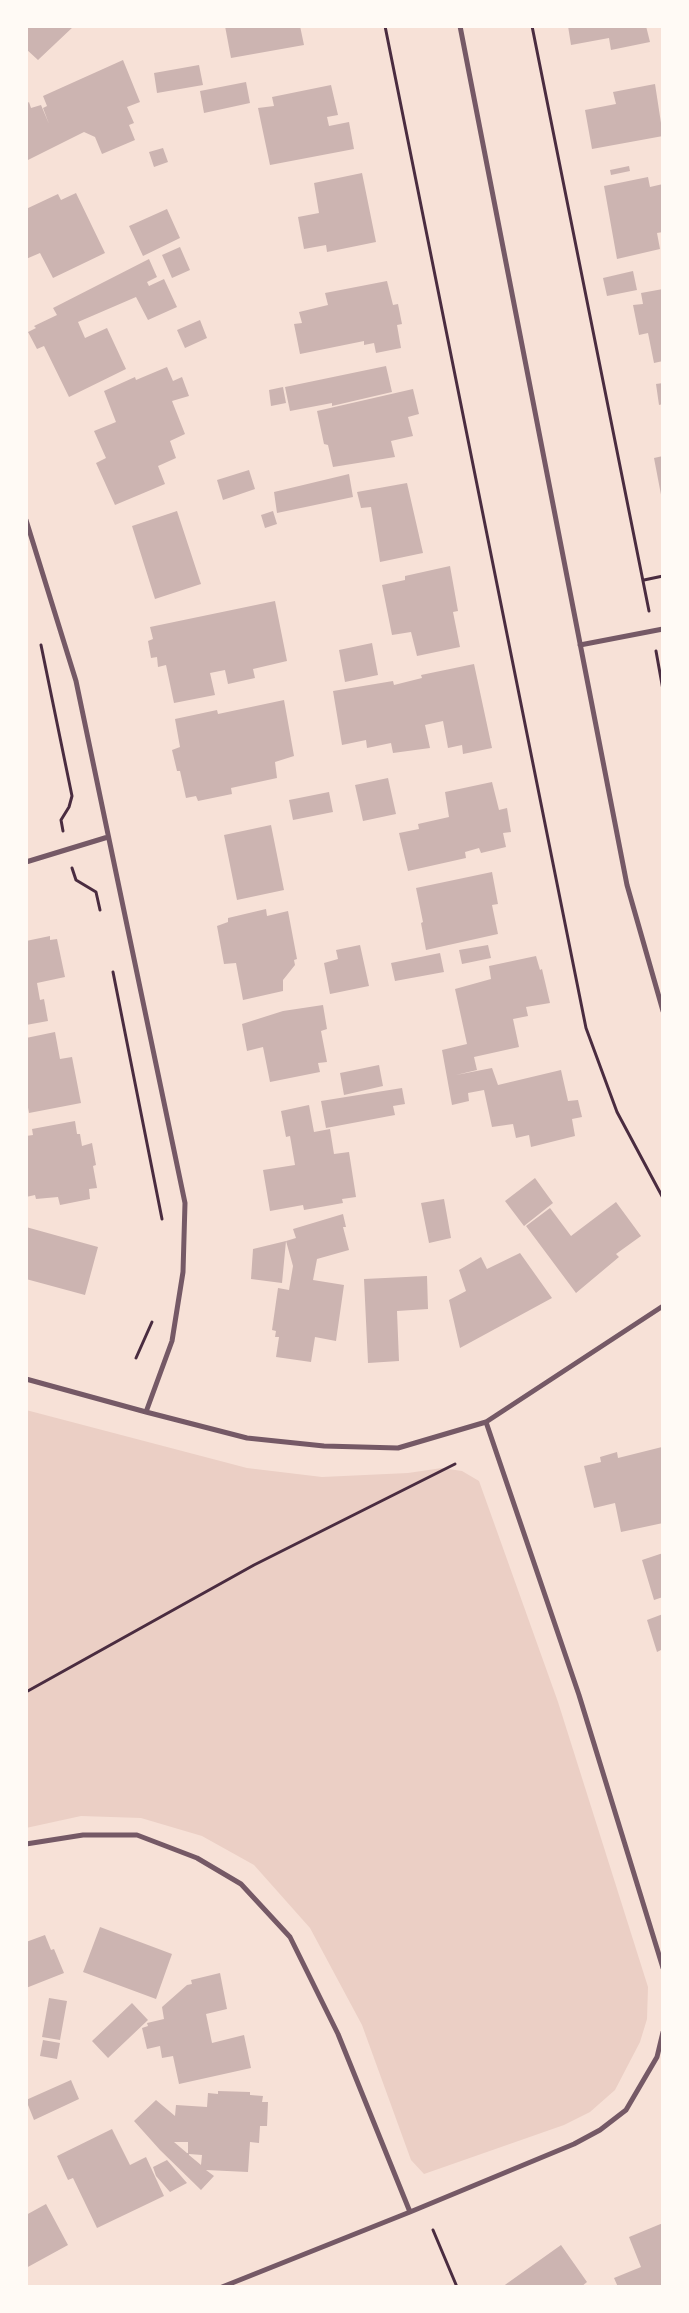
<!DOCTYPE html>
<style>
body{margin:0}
#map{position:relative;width:689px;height:2313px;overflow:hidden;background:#f7e1d7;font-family:"IBM Plex Serif",serif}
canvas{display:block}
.frame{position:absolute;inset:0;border:28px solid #fffaf5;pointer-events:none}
</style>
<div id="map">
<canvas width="689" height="2313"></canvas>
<div class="frame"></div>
</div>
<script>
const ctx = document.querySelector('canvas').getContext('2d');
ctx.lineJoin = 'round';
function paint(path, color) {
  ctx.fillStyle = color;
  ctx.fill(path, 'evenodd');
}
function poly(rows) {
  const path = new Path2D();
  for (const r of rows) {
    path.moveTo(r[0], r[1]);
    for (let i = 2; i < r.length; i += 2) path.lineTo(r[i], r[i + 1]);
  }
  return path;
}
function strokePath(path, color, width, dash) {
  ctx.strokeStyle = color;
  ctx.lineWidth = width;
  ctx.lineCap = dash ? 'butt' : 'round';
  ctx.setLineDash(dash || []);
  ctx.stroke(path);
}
paint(poly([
 [26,1410,247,1468,322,1477,408,1473,442,1468,462,1471,479,1481,558,1702,648,1987,647,2019,640,2042,615,2090,590,2112,564,2125,424,2174,411,2160,362,2025,310,1928,254,1865,202,1836,141,1818,81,1816,26,1828]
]), '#ebcfc5');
paint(poly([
 [26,26,74,26,38,60,26,49],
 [225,26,300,26,304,45,231,58],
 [568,26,646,26,650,42,611,50,609,38,571,45],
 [123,60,140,102,127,107,134,123,129,125,135,140,102,154,95,137,84,132,26,161,26,104,29,102,31,108,41,105,49,124,43,108,47,106,43,96],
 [199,65,203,85,157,93,154,73],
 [246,82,250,103,204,113,200,91],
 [655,84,663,136,592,149,585,110,616,104,613,92],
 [331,85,338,115,327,117,329,126,349,122,354,149,270,165,258,108,274,106,272,97],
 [163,148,168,162,154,167,149,152],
 [629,166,630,171,611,175,610,170],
 [362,173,376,242,327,252,326,245,304,249,298,217,319,213,314,183],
 [648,177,650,187,663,184,663,232,657,233,660,249,617,259,604,186],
 [76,193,105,253,53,278,40,253,26,259,26,209,58,194,61,200],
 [167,209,180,238,143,256,129,226],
 [180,247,190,270,172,278,162,255],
 [149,259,157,277,147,282,149,286,164,279,177,307,148,320,136,297,78,322,85,338,107,328,126,369,69,397,44,346,37,349,28,332,36,328,34,326,57,315,53,308],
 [633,271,637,290,607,296,603,278],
 [387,281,393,305,398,304,402,324,397,325,401,348,376,353,374,343,364,345,364,341,300,354,294,324,302,323,299,312,328,305,325,293],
 [663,289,663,361,654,363,648,333,639,335,633,305,643,304,641,293],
 [200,320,207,338,185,348,177,330],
 [386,366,392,392,332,406,332,403,290,411,285,387],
 [167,367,173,381,182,377,189,396,172,401,185,434,170,441,176,458,158,466,165,484,115,505,96,463,106,458,94,431,116,422,104,391,135,377,136,380],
 [663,383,663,404,659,405,656,384],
 [283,387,286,403,271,406,269,390],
 [413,389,419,414,408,417,413,436,391,441,395,457,333,467,328,445,324,444,317,411],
 [663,456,663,500,662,500,654,458],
 [249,470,255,489,223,500,217,480],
 [349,474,353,497,277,513,274,492],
 [407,483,423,553,380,562,371,507,361,508,357,492],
 [177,511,201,584,155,599,132,526],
 [273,511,277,524,265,528,261,515],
 [450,566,458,611,453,612,460,647,417,656,411,632,392,635,382,585,405,580,405,576],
 [275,601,287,661,253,669,255,678,228,684,225,670,210,673,215,695,174,703,166,665,158,667,157,657,151,658,148,641,153,639,150,627],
 [372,643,378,675,345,682,339,650],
 [474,664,492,748,463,754,462,745,448,748,443,721,425,725,430,748,393,753,391,743,367,748,366,740,342,745,333,691,393,681,394,685,422,678,421,675],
 [284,700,294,756,275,762,277,778,231,788,232,794,198,801,196,796,186,798,180,771,177,771,172,750,180,747,175,719,217,710,218,714],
 [388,778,396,814,363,821,355,785],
 [492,782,499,810,507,808,511,832,503,833,506,847,481,853,479,848,465,852,466,858,408,871,399,833,419,829,418,824,449,817,445,792],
 [329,792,333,812,293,820,289,800],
 [271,825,284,890,237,900,224,835],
 [492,872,498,904,492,905,498,934,426,950,421,923,423,922,416,888],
 [266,909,267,916,288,911,297,959,294,960,295,965,283,980,283,991,243,1000,236,963,224,964,217,926,228,922,228,918],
 [50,936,50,940,57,939,65,977,37,983,40,1000,44,999,48,1021,26,1025,26,941],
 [360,945,369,986,330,994,324,963,338,959,336,950],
 [488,945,491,958,462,964,459,950],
 [440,953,444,972,395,981,391,963],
 [536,956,540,970,542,969,550,1003,526,1007,528,1016,513,1019,519,1047,474,1057,477,1070,456,1075,492,1068,498,1085,561,1070,568,1101,578,1100,582,1117,572,1119,575,1136,531,1147,529,1135,516,1138,513,1124,492,1127,484,1090,468,1093,469,1101,452,1105,442,1050,467,1044,455,989,491,979,489,966],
 [323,1005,327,1029,321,1031,327,1062,318,1063,320,1072,270,1082,263,1047,247,1051,242,1024,283,1011],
 [55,1032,60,1059,72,1057,81,1103,29,1113,26,1097,26,1038],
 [379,1065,383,1086,344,1095,340,1073],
 [402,1088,405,1104,393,1106,395,1115,326,1128,321,1101],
 [309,1105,314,1132,330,1129,334,1154,349,1152,356,1197,342,1199,343,1203,304,1210,303,1205,270,1211,263,1170,295,1165,290,1136,286,1137,281,1111],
 [75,1121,77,1134,80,1134,82,1146,92,1143,96,1165,93,1166,97,1188,89,1189,90,1199,60,1205,58,1197,36,1199,35,1195,26,1197,26,1136,33,1135,32,1129],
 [535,1178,553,1203,524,1226,505,1201],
 [444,1199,451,1238,429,1243,421,1203],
 [616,1202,641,1236,616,1254,619,1257,576,1293,526,1226,550,1208,571,1236],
 [343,1214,346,1227,343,1227,349,1250,317,1259,313,1280,344,1285,336,1341,315,1337,311,1362,276,1357,279,1337,275,1337,276,1331,272,1330,278,1288,289,1290,293,1266,286,1241,296,1238,293,1229],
 [26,1227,98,1247,85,1295,26,1279],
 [286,1241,282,1283,251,1279,253,1249],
 [520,1253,552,1298,460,1348,449,1300,466,1291,459,1270,481,1257,487,1269],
 [427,1276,428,1309,397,1311,399,1361,368,1363,364,1279],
 [662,1447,663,1523,621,1532,615,1503,594,1508,584,1466,601,1462,600,1457,617,1452,618,1458],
 [663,1553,663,1597,654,1600,642,1560],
 [663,1614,663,1649,657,1652,647,1620],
 [100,1927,172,1954,156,1999,83,1972],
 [45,1935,51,1950,54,1949,64,1973,26,1988,26,1942],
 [220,1973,227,2009,206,2014,212,2043,244,2035,251,2068,179,2084,173,2056,162,2058,160,2046,147,2049,142,2028,148,2026,147,2023,164,2019,162,2007,187,1985,192,1984,191,1980],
 [49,1998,67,2001,60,2040,42,2037],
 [132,2003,148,2020,108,2058,92,2041],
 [43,2040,60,2043,57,2059,40,2056],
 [71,2080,79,2099,34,2120,26,2100],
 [218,2091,250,2092,250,2095,263,2096,262,2102,268,2102,267,2126,260,2126,259,2143,250,2142,248,2172,206,2170,214,2176,201,2190,160,2150,134,2121,156,2100,175,2116,176,2105,207,2107,208,2093,218,2094],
 [174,2142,188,2142,188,2153,187,2153],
 [189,2154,202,2155,201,2165,189,2155],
 [112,2129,130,2165,146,2157,164,2196,97,2228,73,2178,68,2180,57,2156],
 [167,2160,187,2183,170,2192,156,2176,153,2167],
 [46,2204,68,2245,26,2268,26,2215],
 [663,2223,663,2287,618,2287,614,2278,641,2267,629,2237],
 [561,2245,587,2282,581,2287,502,2287]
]), '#ccb4b1');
strokePath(poly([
 [385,26,586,1028,617,1112,663,1198],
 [532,26,649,611],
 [644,580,663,576],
 [41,645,72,796,69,807,61,820,63,831],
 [656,651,663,690],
 [72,868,76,880,96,892,100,910],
 [113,972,162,1219],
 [136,1358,152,1322],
 [26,1692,254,1565,455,1464],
 [433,2230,457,2287]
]), '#4a2c40', 3);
strokePath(poly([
 [460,26,627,885,663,1011],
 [26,520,76,681,185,1203,183,1272,172,1341,146,1412],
 [580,645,663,629],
 [26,862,108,837],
 [26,1379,146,1412,247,1438,324,1446,398,1448,486,1422,663,1306],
 [486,1422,579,1695,663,1968],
 [26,1844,83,1835,137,1835,197,1858,241,1884,290,1937,338,2034,410,2212],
 [222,2287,410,2212,574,2144,600,2130,626,2110,657,2057,663,2032]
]), '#755966', 5);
</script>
